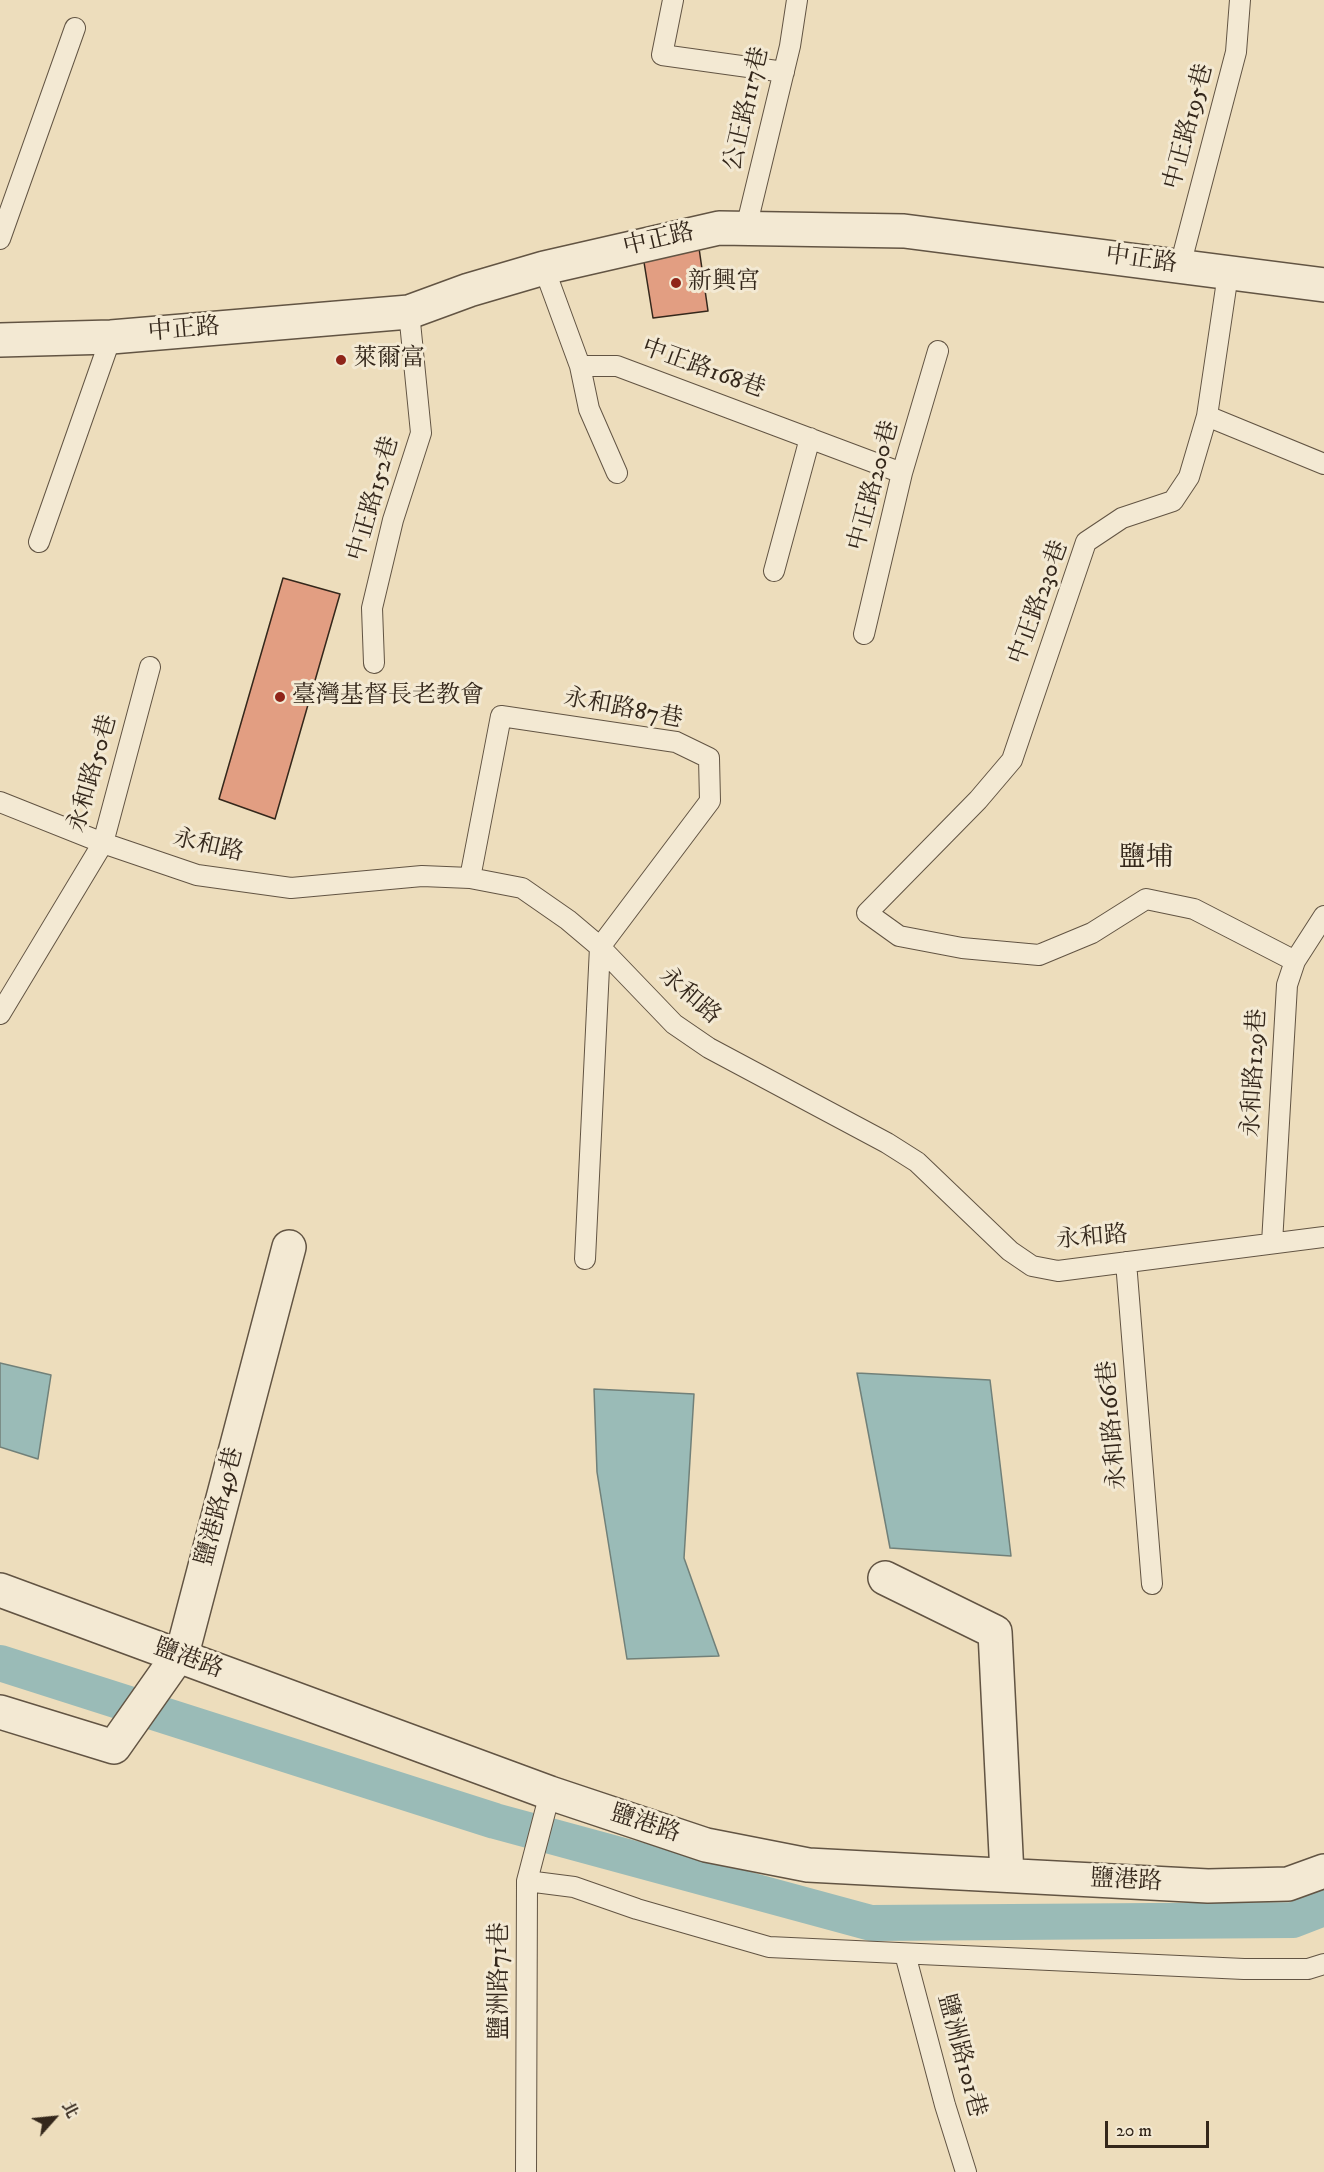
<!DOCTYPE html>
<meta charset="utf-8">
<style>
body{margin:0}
#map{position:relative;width:1324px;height:2172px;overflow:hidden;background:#edddbc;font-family:"IM FELL DW Pica","Noto Serif TC",serif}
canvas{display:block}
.north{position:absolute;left:24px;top:2088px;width:60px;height:60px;-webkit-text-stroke:4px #f3e9d3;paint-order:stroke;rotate:63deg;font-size:16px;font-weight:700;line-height:24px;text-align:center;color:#34271b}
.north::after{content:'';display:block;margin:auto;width:21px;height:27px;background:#34271b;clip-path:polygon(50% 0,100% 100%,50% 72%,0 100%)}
.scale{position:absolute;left:1105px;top:2121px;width:104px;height:27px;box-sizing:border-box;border:3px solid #34271b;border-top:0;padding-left:8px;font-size:18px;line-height:21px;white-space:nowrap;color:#34271b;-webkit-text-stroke:4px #f3e9d3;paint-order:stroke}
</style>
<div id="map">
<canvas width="1324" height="2172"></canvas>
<div class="north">北</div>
<div class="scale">20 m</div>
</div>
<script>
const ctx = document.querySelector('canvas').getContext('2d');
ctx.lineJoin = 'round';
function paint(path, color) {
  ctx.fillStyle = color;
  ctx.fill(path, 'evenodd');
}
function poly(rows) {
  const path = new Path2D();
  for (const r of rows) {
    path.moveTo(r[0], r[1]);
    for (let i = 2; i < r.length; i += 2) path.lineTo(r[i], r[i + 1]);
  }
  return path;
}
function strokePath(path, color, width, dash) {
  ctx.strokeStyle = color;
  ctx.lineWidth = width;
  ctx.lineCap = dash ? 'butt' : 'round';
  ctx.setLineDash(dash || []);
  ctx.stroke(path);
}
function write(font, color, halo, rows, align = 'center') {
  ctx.font = font + ' "IM FELL DW Pica","Noto Serif TC",serif';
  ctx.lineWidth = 6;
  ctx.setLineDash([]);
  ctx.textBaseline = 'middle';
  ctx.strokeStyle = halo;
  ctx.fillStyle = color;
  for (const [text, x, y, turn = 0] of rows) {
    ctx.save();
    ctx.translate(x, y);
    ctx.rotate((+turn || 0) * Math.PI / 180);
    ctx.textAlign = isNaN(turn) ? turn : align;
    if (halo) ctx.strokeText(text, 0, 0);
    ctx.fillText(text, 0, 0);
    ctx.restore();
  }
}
const water = poly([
 [0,1363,51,1375,38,1459,0,1447,0,1363],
 [857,1373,990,1380,1011,1556,890,1548,857,1373],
 [594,1389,694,1394,684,1558,719,1656,627,1659,597,1472,594,1389]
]);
paint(water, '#9abbb7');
strokePath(water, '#718079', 1.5);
strokePath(poly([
 [0,1663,495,1821,871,1923,1293,1920,1324,1908]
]), '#9abbb7', 36);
const building = poly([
 [699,248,708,311,653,318,643,256,699,248],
 [283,578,340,594,275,819,219,799,283,578]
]);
paint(building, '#e29e82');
strokePath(building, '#34271b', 1.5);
const lane = poly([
 [673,0,662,55,784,72],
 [746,228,790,46,797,0],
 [0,239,75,28],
 [1180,266,1236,52,1240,0],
 [544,268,580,366,617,366,902,473],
 [1228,274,1207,416,1189,477,1173,501,1122,518,1086,542,1012,760,978,800,867,913,899,936,962,948,1039,955,1092,933,1146,899,1194,909,1295,961],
 [580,366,589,409,617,473],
 [1207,416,1324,464],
 [39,542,111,337],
 [774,571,810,438],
 [864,634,902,473,938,351],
 [374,663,372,608,393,520,421,433,409,312],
 [0,802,103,843,197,875,291,888,422,876,470,878,522,888,568,920,600,947,674,1024,709,1048,887,1143,917,1162,1010,1251,1032,1266,1058,1271,1324,1237],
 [470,878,501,716,676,742,709,758,710,801,600,947,585,1259],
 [0,1014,103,843,150,667],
 [1272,1243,1287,985,1295,961,1324,916],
 [1126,1262,1152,1584],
 [527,1881,574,1887,637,1909,769,1947,1244,1969,1308,1969,1324,1964],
 [905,1954,945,2105,966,2172],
 [526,2172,527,1881,550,1793]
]);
const street = poly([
 [0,340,111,337,409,312,469,290,544,268,719,228,904,231,1324,285],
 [885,1578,995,1632,1007,1875],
 [0,1590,550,1793,706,1845,808,1865,1208,1886,1288,1884,1324,1871],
 [0,1712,114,1747,178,1656,182,1654,289,1247]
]);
strokePath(lane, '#625443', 22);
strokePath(street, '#625443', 36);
strokePath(lane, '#f3e9d3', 20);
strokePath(street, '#f3e9d3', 33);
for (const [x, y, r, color] of [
 [676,283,6,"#8f2418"],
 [341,360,6,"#8f2418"],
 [280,697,6,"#8f2418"]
]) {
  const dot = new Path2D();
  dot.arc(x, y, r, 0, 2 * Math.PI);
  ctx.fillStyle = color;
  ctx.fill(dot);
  strokePath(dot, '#f3e9d3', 2);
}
write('24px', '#34271b', '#f3e9d3', [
 ["公正路117巷",748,109,-77],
 ["中正路195巷",1190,127,-75],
 ["中正路",659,241,-13],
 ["中正路",1141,261,8],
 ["中正路",184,331,-5],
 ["中正路168巷",703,370,20],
 ["中正路200巷",875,486,-75],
 ["中正路152巷",375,499,-74],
 ["中正路230巷",1040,603,-70],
 ["永和路87巷",623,710,11],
 ["永和路50巷",94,774,-74],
 ["永和路",208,847,13],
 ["永和路",689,997,41],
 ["永和路129巷",1256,1073,-87],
 ["永和路",1092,1239,-5],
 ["永和路166巷",1114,1425,-95],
 ["鹽港路49巷",221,1507,-75],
 ["鹽港路",188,1660,20],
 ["鹽港路",645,1825,18],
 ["鹽港路",1126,1882,3],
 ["鹽洲路71巷",501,1981,-90],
 ["鹽洲路101巷",960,2056,75]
]);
write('24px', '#34271b', '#f3e9d3', [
 ["新興宮",688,283],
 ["萊爾富",353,360],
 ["臺灣基督長老教會",292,697]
], 'left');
write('27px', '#34271b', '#f3e9d3', [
 ["鹽埔",1146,859]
]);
</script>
